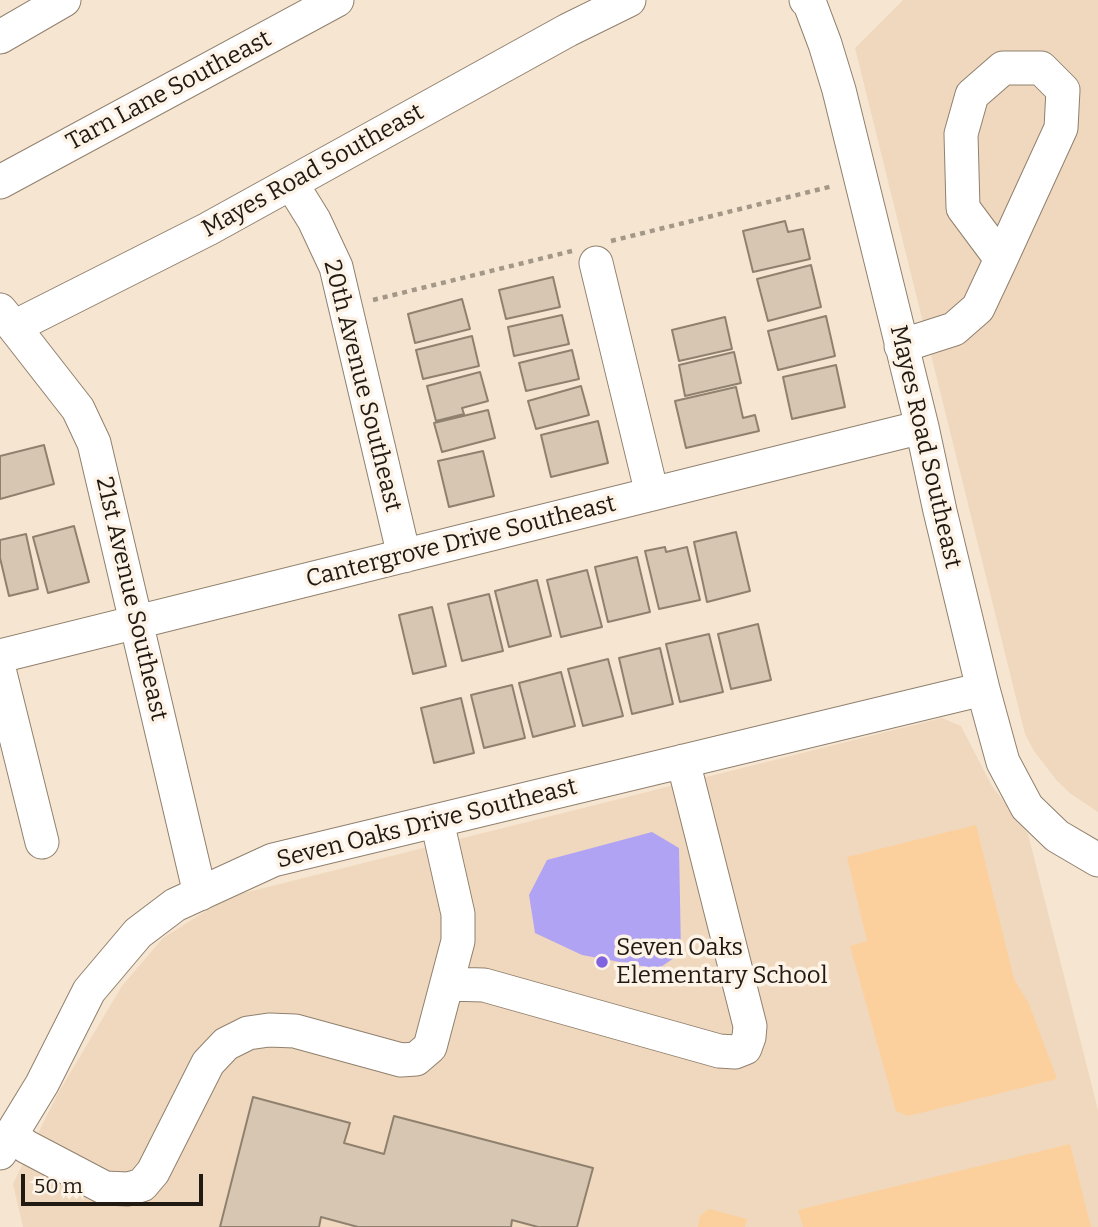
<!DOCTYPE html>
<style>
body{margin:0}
#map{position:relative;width:1098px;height:1227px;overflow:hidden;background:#f6e5d0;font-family:Bitter,serif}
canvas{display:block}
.scale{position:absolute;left:21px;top:1174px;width:182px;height:32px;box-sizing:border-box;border:4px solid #201a13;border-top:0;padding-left:9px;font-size:21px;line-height:24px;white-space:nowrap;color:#201a13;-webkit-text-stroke:5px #fef3e7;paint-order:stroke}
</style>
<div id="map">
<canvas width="1098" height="1227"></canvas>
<div class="scale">50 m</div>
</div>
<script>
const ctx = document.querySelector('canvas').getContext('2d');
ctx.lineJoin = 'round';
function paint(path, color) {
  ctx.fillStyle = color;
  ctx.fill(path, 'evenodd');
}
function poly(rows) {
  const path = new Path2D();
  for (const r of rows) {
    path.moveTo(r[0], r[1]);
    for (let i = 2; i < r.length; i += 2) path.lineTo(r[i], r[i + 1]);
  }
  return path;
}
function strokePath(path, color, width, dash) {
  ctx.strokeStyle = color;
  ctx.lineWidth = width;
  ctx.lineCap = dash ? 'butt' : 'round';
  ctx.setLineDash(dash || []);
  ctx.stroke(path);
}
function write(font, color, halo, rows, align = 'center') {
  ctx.font = font + ' Bitter,serif';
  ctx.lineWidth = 7;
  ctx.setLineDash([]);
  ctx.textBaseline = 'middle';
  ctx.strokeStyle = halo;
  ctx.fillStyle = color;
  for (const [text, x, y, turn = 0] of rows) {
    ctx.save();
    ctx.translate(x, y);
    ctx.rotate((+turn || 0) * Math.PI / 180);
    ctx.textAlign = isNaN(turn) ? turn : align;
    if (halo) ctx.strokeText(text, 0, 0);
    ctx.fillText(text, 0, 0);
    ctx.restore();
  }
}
paint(poly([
 [903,0,1098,0,1098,812,1071,794,1057,781,1034,751,1025,734,855,48],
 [942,718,961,726,992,786,1028,834,1098,1110,1098,1227,23,1227,13,1184,57,1095,122,986,163,938,228,897]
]), '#efd8be');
paint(poly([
 [976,825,1014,979,1029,1004,1057,1079,908,1116,896,1111,850,946,867,941,847,857],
 [1070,1144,1091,1227,803,1227,798,1210],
 [709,1209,747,1219,745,1227,698,1227,700,1216]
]), '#fcd09c');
paint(poly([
 [652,832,679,848,681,953,658,969,582,955,535,933,529,895,547,860]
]), '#b1a3f3');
const building = poly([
 [785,221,788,232,803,229,810,259,753,272,743,231,785,221],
 [811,265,821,307,768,321,757,279,811,265],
 [553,277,560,307,506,319,499,290,553,277],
 [462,299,470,329,415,343,408,314,462,299],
 [562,315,569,344,514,356,508,327,562,315],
 [826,316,835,356,778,370,768,331,826,316],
 [725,317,732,349,679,361,672,330,725,317],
 [472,336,479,366,423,379,416,350,472,336],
 [572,350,579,379,526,391,519,363,572,350],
 [734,352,741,383,685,396,679,365,734,352],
 [836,365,845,407,792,419,783,377,836,365],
 [480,372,488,401,462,408,464,414,436,421,427,386,480,372],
 [581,386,589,415,536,429,528,401,581,386],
 [736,387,743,418,755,415,759,431,686,448,675,401,736,387],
 [488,410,495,438,442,452,434,423,488,410],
 [598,421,608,463,551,477,541,435,598,421],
 [44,445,54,484,0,499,0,456,44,445],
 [483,451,494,496,449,507,438,461,483,451],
 [74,526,89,582,48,593,33,537,74,526],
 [736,532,750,591,707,602,694,542,736,532],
 [26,534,38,589,9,596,0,558,0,540,26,534],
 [665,547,666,552,687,547,700,600,659,609,645,551,665,547],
 [637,557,650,612,608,622,595,567,637,557],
 [587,570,602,627,561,637,547,580,587,570],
 [537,580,551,636,509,647,495,591,537,580],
 [489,594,503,651,462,661,448,604,489,594],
 [432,607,446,666,413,674,399,615,432,607],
 [758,624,771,680,731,689,718,634,758,624],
 [709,634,723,692,680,702,666,644,709,634],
 [660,648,673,704,632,714,619,658,660,648],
 [608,659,623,716,583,726,568,669,608,659],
 [561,672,575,726,533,737,519,683,561,672],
 [512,685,525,738,484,748,471,695,512,685],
 [461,698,474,753,434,763,421,708,461,698],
 [253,1097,350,1123,344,1143,384,1154,394,1116,593,1168,577,1227,538,1227,512,1220,511,1227,358,1227,321,1217,319,1227,220,1227,253,1097]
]);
paint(building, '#d7c6b2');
strokePath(building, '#90816e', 2);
const minor = poly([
 [806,0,810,4,825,44,839,90,922,427,940,511,983,689,1003,762,1027,807,1057,836,1098,860],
 [0,37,64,0],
 [0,182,337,0],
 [291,183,314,220,336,267,404,556],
 [596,263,652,494],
 [0,310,14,327,208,229,568,30,629,0],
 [14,327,78,409,94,443,200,894],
 [901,346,954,329,978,308,1001,259,1061,128,1063,90,1041,68,1003,68,972,95,961,134,963,208,1001,259],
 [0,656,922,427],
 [0,673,42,842],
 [447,984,484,985,719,1051,735,1052,745,1048,749,1037,750,1026,683,761],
 [10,1136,27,1147,105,1188,128,1189,142,1185,153,1172,208,1063,226,1044,248,1033,269,1030,295,1031,401,1060,416,1059,430,1047,458,941,458,914,437,821],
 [0,1153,42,1084,89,991,138,933,175,905,273,860,983,689]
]);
strokePath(minor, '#90806e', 35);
strokePath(poly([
 [611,241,833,186],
 [373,300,572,251]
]), '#a39787', 4.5, [5, 5]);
strokePath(minor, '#fff', 33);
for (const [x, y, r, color] of [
 [602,962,7,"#8063de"]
]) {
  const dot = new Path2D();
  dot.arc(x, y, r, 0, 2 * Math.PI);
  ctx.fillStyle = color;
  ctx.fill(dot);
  strokePath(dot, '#fef3e7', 2.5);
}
write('24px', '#201a13', '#fef3e7', [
 ["Tarn Lane Southeast",169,91,-28],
 ["Mayes Road Southeast",313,171,-29],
 ["20th Avenue Southeast",362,386,76],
 ["Mayes Road Southeast",925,447,77],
 ["Cantergrove Drive Southeast",461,542,-14],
 ["21st Avenue Southeast",131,599,77],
 ["Seven Oaks Drive Southeast",427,824,-14]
]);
write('24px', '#201a13', '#fef3e7', [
 ["Seven Oaks",616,948],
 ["Elementary School",616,976]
], 'left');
</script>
